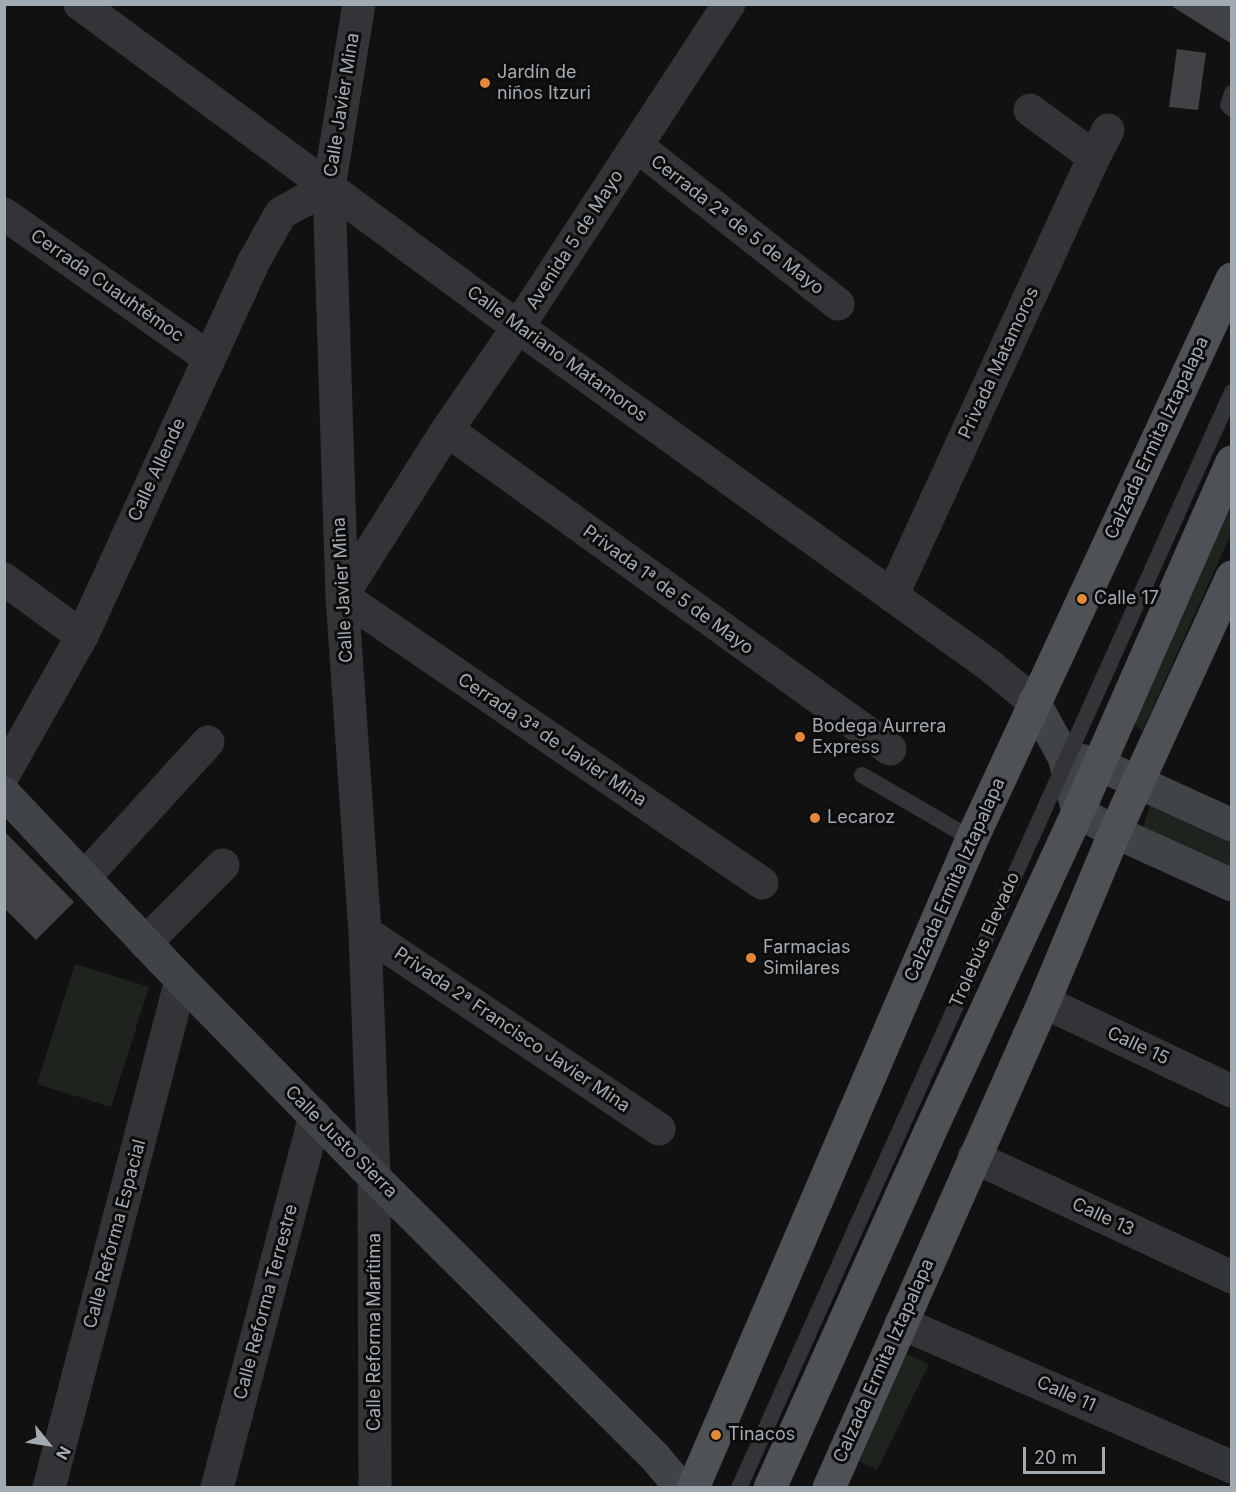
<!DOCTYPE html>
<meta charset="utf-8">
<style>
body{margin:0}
#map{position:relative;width:1236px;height:1492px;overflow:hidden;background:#111112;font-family:Inter,sans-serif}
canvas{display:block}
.frame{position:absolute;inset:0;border:6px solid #a3abb2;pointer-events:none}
.north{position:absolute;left:18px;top:1414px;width:60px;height:60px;-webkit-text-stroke:4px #0c0c0d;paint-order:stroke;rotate:120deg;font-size:16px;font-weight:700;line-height:24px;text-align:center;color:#a3abb2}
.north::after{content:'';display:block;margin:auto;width:21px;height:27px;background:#a3abb2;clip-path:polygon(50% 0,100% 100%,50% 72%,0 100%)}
.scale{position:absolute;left:1023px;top:1447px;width:82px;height:27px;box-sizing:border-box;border:3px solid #a3abb2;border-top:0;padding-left:8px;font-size:18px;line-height:21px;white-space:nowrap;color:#a3abb2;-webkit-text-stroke:4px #0c0c0d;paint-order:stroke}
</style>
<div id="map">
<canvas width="1236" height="1492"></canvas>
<div class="frame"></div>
<div class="north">N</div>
<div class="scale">20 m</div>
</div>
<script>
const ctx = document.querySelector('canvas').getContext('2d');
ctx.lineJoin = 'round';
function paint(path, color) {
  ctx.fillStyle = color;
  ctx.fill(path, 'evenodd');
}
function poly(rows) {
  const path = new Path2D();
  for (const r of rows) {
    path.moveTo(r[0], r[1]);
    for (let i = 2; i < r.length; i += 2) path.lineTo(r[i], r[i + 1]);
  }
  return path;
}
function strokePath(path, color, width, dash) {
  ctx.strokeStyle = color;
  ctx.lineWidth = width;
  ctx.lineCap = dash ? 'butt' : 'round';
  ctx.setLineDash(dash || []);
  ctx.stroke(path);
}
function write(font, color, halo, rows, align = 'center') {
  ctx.font = font + ' Inter,sans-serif';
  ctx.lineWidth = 6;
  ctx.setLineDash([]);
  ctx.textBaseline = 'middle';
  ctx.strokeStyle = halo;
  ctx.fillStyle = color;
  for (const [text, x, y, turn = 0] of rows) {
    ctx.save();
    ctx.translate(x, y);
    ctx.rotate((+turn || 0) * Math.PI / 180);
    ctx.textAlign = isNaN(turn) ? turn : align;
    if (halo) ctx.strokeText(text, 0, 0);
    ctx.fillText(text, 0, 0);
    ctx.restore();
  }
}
paint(poly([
 [1231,491,1231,534,1142,731,1128,718],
 [1152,801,1231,838,1231,872,1142,830],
 [75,964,149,987,111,1107,37,1084],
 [906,1354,929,1364,877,1470,859,1461]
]), '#1e241d');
paint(poly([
 [1175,4,1232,4,1232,44,1173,7],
 [1177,49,1206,53,1198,110,1169,107],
 [4,831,74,902,36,940,4,908]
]), '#404245');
strokePath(poly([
 [1232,93,1228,105,1232,109],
 [862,775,972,839]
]), '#323437', 16);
strokePath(poly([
 [80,4,518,327,989,665,1034,702],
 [359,4,329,187,342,596,365,932,374,1177,375,1488],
 [729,4,518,327,447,430,342,596,762,883],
 [1030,110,1094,157],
 [637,146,838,304],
 [4,214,209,358],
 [447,430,890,749],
 [4,579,82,636],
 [892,596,1094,157,1108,130],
 [4,774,82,636,254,261,281,213,329,187],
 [84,878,208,742],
 [365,932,659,1129],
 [145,943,223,865],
 [1044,1002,1232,1091],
 [974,1157,1232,1277],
 [901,1323,1232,1467],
 [49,1488,181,980],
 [217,1488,315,1116]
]), '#323437', 33);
strokePath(poly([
 [1034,702,1064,757,1078,812,1115,832,1232,885],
 [1070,758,1098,764,1232,825],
 [4,793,181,980,374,1177,655,1457,681,1488]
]), '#404347', 33);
strokePath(poly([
 [693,1488,972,839,1232,279],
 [770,1488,933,1125,1078,812,1232,462],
 [829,1488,1044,1002,1115,832,1232,577]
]), '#4e5156', 33);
strokePath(poly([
 [739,1488,1232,392]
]), '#323437', 16);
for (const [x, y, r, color] of [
 [485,83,6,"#e48737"],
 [1082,599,6,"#e48737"],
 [800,737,6,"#e48737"],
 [815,818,6,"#e48737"],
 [751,958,6,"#e48737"],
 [716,1435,6,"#e48737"]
]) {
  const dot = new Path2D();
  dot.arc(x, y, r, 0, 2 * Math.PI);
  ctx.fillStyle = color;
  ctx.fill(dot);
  strokePath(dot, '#0c0c0d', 2);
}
write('18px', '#a3abb2', '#0c0c0d', [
 ["Jardín de",497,73],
 ["niños Itzuri",497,94],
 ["Calle 17",1094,599],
 ["Bodega Aurrera",812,727],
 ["Express",812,748],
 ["Lecaroz",827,818],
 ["Farmacias",763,948],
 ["Similares",763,969],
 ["Tinacos",728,1435]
], 'left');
write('18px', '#a3abb2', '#0c0c0d', [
 ["Calle Javier Mina",342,105,-81],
 ["Cerrada 2ª de 5 de Mayo",737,225,38],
 ["Avenida 5 de Mayo",575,240,-57],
 ["Cerrada Cuauhtémoc",107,286,35],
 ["Calle Mariano Matamoros",557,354,36],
 ["Privada Matamoros",999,363,-65],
 ["Calzada Ermita Iztapalapa",1157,438,-65],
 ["Calle Allende",157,470,-65],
 ["Calle Javier Mina",343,590,-93],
 ["Privada 1ª de 5 de Mayo",668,590,36],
 ["Cerrada 3ª de Javier Mina",552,740,34],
 ["Calzada Ermita Iztapalapa",955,880,-66],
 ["Trolebús Elevado",985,940,-66],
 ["Privada 2ª Francisco Javier Mina",512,1030,34],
 ["Calle 15",1138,1046,25],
 ["Calle Justo Sierra",341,1142,45],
 ["Calle 13",1103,1217,25],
 ["Calle Reforma Espacial",115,1234,-75],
 ["Calle Reforma Terrestre",266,1302,-75],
 ["Calle Reforma Marítima",375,1332,-90],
 ["Calzada Ermita Iztapalapa",884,1361,-66],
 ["Calle 11",1066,1394,24]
]);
</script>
